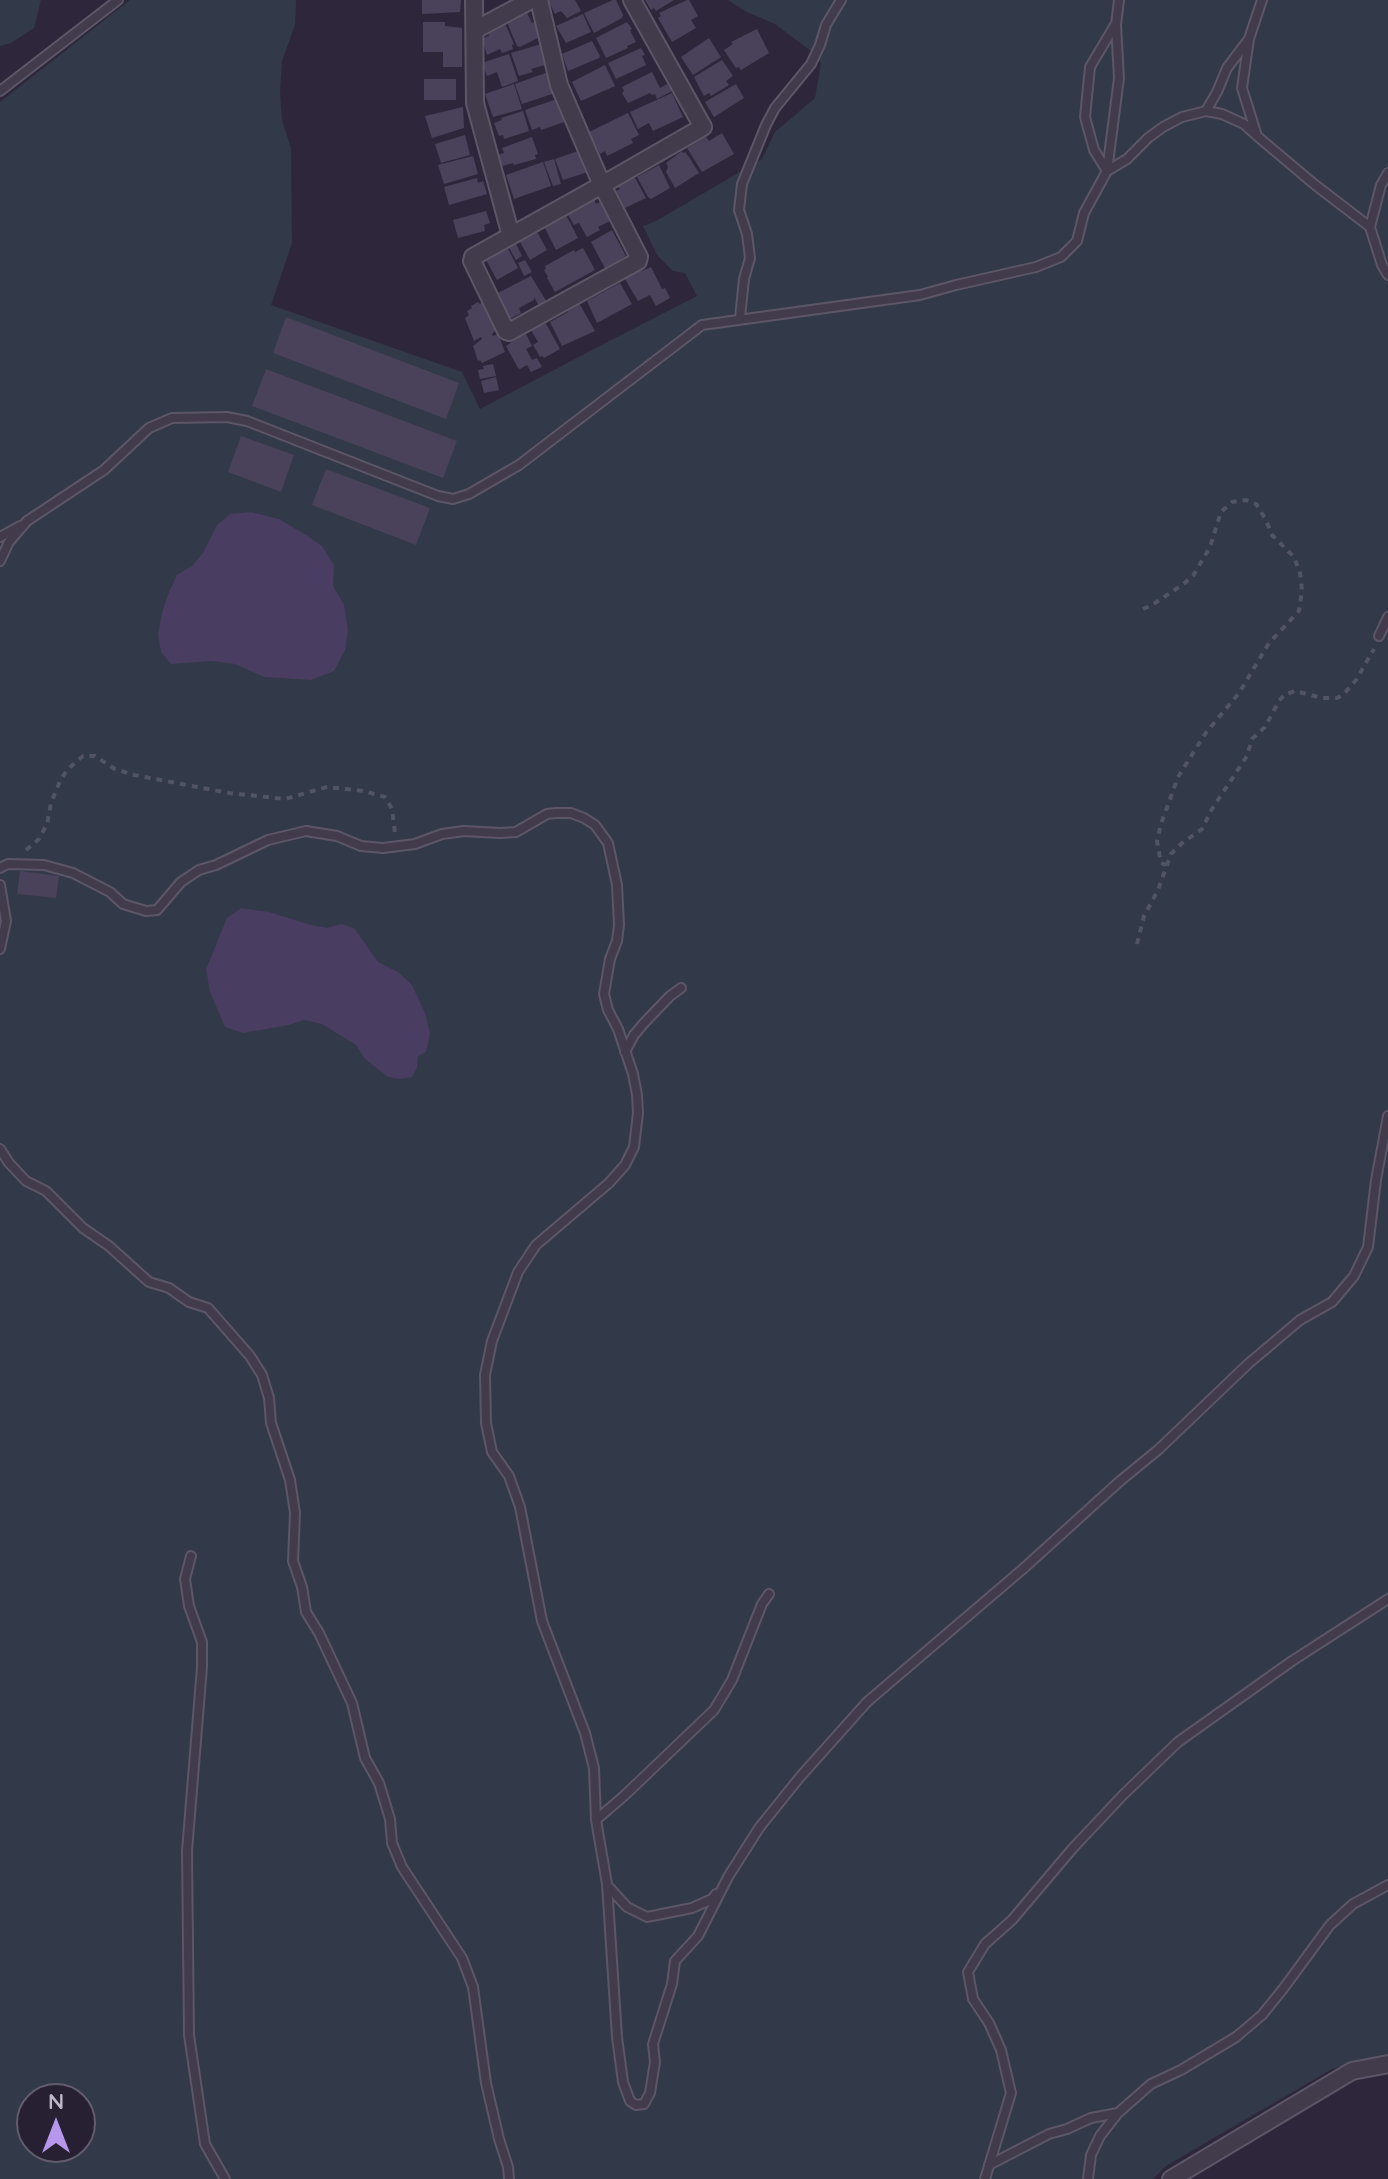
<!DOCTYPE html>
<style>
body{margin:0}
#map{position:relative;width:1388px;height:2179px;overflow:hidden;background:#2e273c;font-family:Quicksand,sans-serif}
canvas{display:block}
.north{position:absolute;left:16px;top:2083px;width:80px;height:80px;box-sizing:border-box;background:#262032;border:2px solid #625c6e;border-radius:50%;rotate:0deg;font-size:22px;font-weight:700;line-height:32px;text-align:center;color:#bdb7c7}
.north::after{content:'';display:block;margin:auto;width:28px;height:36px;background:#b697ec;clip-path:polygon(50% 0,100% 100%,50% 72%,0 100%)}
</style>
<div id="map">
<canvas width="1388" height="2179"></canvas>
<div class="north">N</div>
</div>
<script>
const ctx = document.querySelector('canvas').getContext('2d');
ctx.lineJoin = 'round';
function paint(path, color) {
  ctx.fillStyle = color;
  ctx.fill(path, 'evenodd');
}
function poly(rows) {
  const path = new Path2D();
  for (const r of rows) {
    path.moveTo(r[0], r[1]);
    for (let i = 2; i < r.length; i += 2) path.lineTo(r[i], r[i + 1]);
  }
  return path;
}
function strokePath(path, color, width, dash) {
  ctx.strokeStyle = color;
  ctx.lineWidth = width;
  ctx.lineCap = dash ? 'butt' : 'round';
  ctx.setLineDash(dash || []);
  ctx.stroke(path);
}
paint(poly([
 [0,0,41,0,34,28,11,43,0,46],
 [130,0,296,0,295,25,282,61,280,92,282,120,291,148,292,243,271,305,462,372,480,409,588,352,697,296,685,273,673,271,657,255,643,226,656,221,762,159,775,132,815,98,821,63,816,55,775,24,747,12,728,0,1388,0,1388,2054,1332,2069,1166,2166,1153,2179,0,2179,0,102],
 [32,2099,80,2099,80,2147,32,2147]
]), '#323948');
paint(poly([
 [251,512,279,519,306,535,322,546,334,565,333,586,344,605,348,630,345,650,334,671,311,680,264,677,235,664,211,661,171,664,161,652,158,634,162,613,169,592,177,575,192,566,203,553,217,525,230,514],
 [241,908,269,912,311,925,327,928,341,924,354,928,378,962,398,972,412,985,425,1013,430,1033,427,1048,426,1052,418,1056,417,1068,412,1077,400,1079,388,1077,365,1059,356,1045,322,1024,304,1020,289,1025,243,1033,225,1027,210,992,206,969,227,918]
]), '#493d61');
paint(poly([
 [422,0,461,0,460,12,422,14],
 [548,0,575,0,581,11,567,18,561,11,555,14],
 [613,0,616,0,623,15,622,18,594,33,584,13],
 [645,0,674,0,656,11,654,8,651,10],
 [687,0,689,0,698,16,691,20,696,28,672,42,658,18,661,16,659,13],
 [526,11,532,23,534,22,540,35,537,36,538,38,520,47,517,46,506,20],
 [583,14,591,32,566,43,556,26],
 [504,21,514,44,512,45,513,49,502,53,500,49,487,55,482,38,489,36,488,30],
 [423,22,445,22,445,26,462,28,462,67,443,67,443,52,423,52],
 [627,22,632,29,630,30,636,42,627,46,628,48,606,58,596,38],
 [757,29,769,53,741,70,739,67,736,68,724,50,733,44,731,42],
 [709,38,721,57,693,75,681,57],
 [592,41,600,56,599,58,568,71,562,54],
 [538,45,542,45,545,55,542,56,545,65,531,69,533,72,519,76,511,53],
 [641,48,645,55,642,56,646,65,616,79,608,63],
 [509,54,518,81,502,87,497,72,487,76,482,63],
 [722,60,733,76,726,81,729,85,711,96,709,93,704,96,694,77],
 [605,65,615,86,581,101,572,82],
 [548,72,555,93,522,104,515,84],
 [652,72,660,88,667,84,672,91,657,99,655,94,652,95,650,93,628,103,622,93,624,91,622,87],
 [424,79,456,79,456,100,424,100],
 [514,84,522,109,493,117,485,94],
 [736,84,744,98,714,117,705,102],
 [672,93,683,117,653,131,649,123,638,129,630,112],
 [557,99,567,121,541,130,540,127,532,130,525,110],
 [463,107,464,128,432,138,425,116],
 [523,111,529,131,504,139,503,135,499,136,494,123,502,120,501,118],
 [628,113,639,135,631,139,633,143,607,156,605,151,600,154,589,132],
 [722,133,734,154,702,172,687,148,706,137,709,141],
 [465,135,470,155,441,163,435,144],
 [532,137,538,154,535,155,536,159,514,165,513,163,502,166,498,155,504,153,502,148],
 [581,150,588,172,563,180,555,159],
 [682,151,683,153,685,152,689,157,699,173,675,188,666,172,668,167,666,163],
 [473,156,478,174,444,184,438,165],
 [554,159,561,184,553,186,544,162],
 [543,162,551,186,514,199,506,175],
 [659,165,670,188,651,199,648,197,637,177],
 [634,176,646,198,625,208,616,191,620,189,618,187,621,184],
 [477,178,478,183,483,181,487,194,449,205,444,187],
 [594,199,596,204,600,202,610,221,598,227,600,230,587,237,579,223,574,225,567,213],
 [486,211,490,223,484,225,485,231,458,238,453,220],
 [566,215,578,238,556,250,544,226],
 [536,230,547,250,530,260,519,240],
 [612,230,626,256,619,260,621,264,607,272,591,242],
 [515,242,522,256,516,260,508,246],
 [507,247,518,268,497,280,486,260],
 [583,248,595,270,555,292,547,278,548,277,544,270,546,269,545,266,574,250,575,252],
 [525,260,532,272,524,276,518,263],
 [651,267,662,289,665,288,670,298,656,306,650,295,638,301,625,279,641,269,642,271],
 [531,276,548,304,540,308,534,297,534,300,519,308,521,313,508,320,494,295],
 [620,283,632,304,597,323,587,301],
 [478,302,480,304,483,302,496,330,492,334,493,336,498,334,505,352,482,363,480,360,478,361,473,346,482,339,481,337,474,341,465,318,469,315,467,311,472,308,471,306],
 [579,303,595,331,562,346,550,322,568,312,567,310],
 [286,317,459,383,446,419,273,353],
 [545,322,560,349,544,358,542,356,540,357,533,345,538,342,531,330],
 [525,332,532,346,526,349,532,360,537,358,542,367,531,372,527,365,520,369,518,368,506,346],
 [493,364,496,376,480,379,478,370,484,369,483,366],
 [266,369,457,441,443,478,252,406],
 [496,377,499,390,484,393,481,381],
 [241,436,294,455,281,492,228,472],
 [326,469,430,508,416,545,312,505],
 [20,871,59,876,56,898,17,894]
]), '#49425a');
const service = poly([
 [1262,0,1249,39,1242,88,1257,136,1314,184,1370,227],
 [1115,25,1090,67,1085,117,1094,150,1107,171,1127,159,1148,138,1163,127,1182,117,1206,111,1217,92,1227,68,1249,39],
 [0,91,118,0],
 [1206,111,1222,114,1244,124,1255,134],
 [1388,173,1381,185,1370,227,1382,265,1388,275],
 [740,318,744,279,750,258,747,234,739,210,742,184,766,125,775,108,811,64,820,45,826,25,841,0],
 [0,537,20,526],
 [0,561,9,542,27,521,104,470,149,428,172,418,227,417,247,421,438,496,453,499,469,494,519,465,702,325,920,295,956,285,1036,267,1061,257,1077,241,1084,213,1107,171,1119,78,1116,25,1119,0],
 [1379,636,1388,617],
 [0,868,8,864,44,865,73,873,110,892,123,904,146,911,157,910,181,882,199,870,216,865,268,840,306,831,337,836,361,846,383,848,415,844,442,834,464,831,500,833,516,832,547,814,556,813,571,813,584,818,595,825,608,843,617,885,619,925,617,941,610,959,604,994,608,1010,618,1029,633,1074,637,1095,638,1113,634,1147,625,1165,609,1183,536,1245,518,1272,492,1341,485,1375,486,1423,492,1452,509,1476,520,1507,542,1621,585,1733,594,1768,596,1820,607,1884,617,2037,623,2082,630,2101,636,2105,644,2104,650,2093,655,2062,653,2044,672,1984,675,1961,698,1936,728,1877,759,1828,800,1777,867,1702,1024,1568,1120,1481,1158,1450,1248,1364,1300,1320,1332,1302,1354,1276,1368,1247,1376,1180,1388,1116],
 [0,885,6,921,0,949],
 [625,1052,634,1035,645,1022,670,996,681,988],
 [0,1149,9,1163,26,1181,46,1191,83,1228,109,1246,149,1282,169,1288,189,1302,208,1308,250,1356,262,1375,269,1398,271,1423,290,1480,295,1513,293,1561,302,1587,306,1612,319,1633,352,1703,365,1758,379,1783,390,1819,392,1843,402,1867,462,1958,473,1987,486,2083,499,2139,508,2167,509,2179],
 [191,1556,185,1579,189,1606,202,1642,202,1667,187,1851,189,2035,205,2144,225,2179],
 [596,1820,625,1795,714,1710,732,1680,762,1604,769,1594],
 [607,1885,627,1907,647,1917,692,1908,712,1899,716,1894],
 [989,2165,1049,2134,1067,2129,1091,2118,1118,2113],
 [985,2179,1011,2093,1001,2050,989,2023,973,1999,968,1972,985,1944,1012,1920,1073,1848,1123,1795,1178,1742,1292,1661,1388,1599],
 [1088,2179,1091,2155,1100,2136,1118,2113,1151,2084,1181,2070,1236,2037,1262,2015,1283,1989,1330,1925,1353,1904,1388,1885]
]);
const minor = poly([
 [474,0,475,103,511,236],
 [539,0,559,85,602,185,639,257,638,261,509,332,506,331,472,261,473,257,602,185,703,127,632,0],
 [475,30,531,0],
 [1171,2179,1352,2071,1388,2064]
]);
strokePath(service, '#5c5667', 12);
strokePath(minor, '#5c5667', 20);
strokePath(poly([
 [1143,609,1152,605,1182,585,1193,576,1210,547,1221,512,1232,502,1246,500,1256,504,1266,520,1272,535,1294,557,1300,573,1302,590,1299,611,1269,643,1239,693,1205,734,1178,777,1161,824,1157,841,1161,863,1166,865],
 [26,850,39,839,47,824,51,803,60,781,67,770,83,756,95,756,115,769,134,775,229,793,285,799,327,787,364,791,385,797,392,809,395,833],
 [1137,944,1144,916,1158,890,1171,854,1181,844,1202,829,1212,809,1247,756,1252,739,1265,727,1279,701,1284,695,1295,691,1322,698,1337,698,1343,695,1356,680,1374,649]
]), '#515463', 4, [6, 6]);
strokePath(service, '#413b4c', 8);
strokePath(minor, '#413b4c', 16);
</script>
